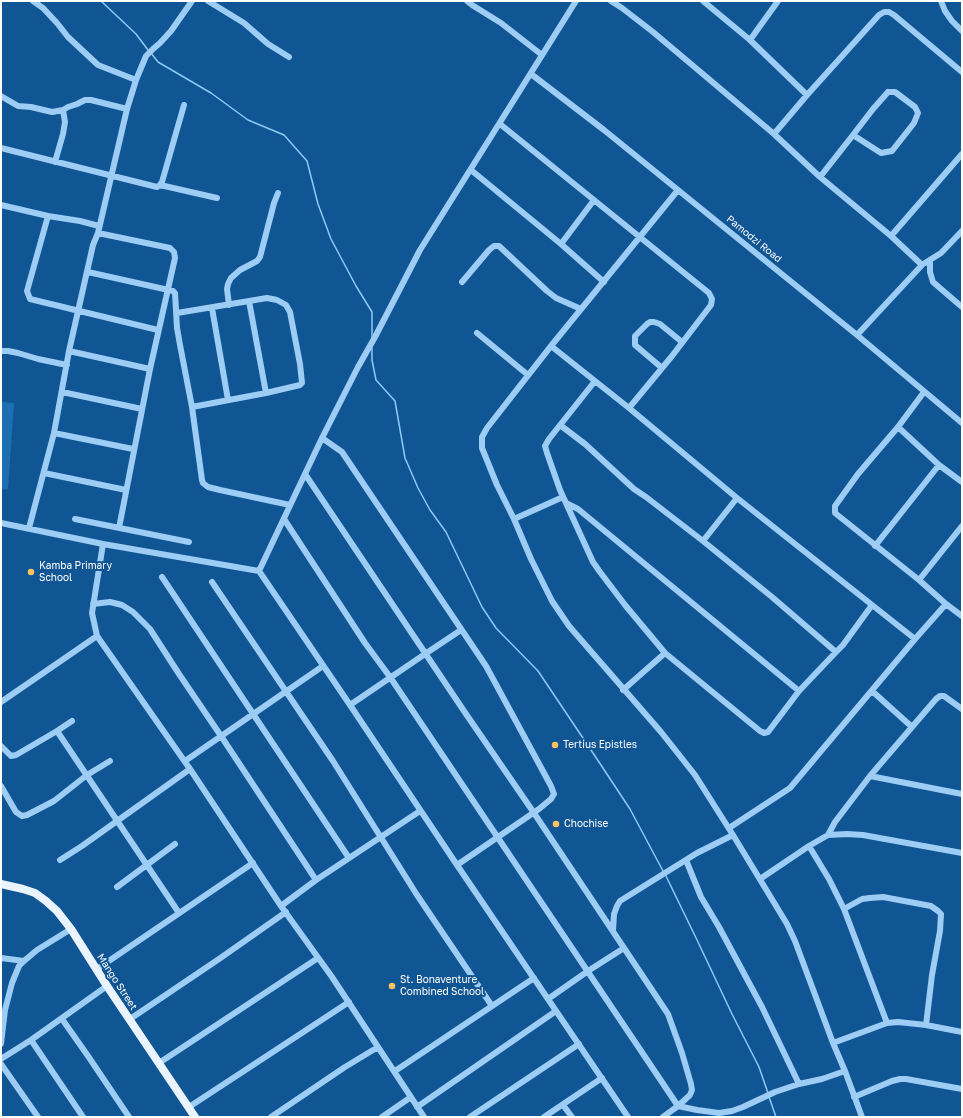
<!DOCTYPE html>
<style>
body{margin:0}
#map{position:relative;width:963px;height:1118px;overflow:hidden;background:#105694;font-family:"Golos Text",sans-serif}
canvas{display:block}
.frame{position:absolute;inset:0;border:2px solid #fff;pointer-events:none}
</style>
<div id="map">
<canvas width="963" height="1118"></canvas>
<div class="frame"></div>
</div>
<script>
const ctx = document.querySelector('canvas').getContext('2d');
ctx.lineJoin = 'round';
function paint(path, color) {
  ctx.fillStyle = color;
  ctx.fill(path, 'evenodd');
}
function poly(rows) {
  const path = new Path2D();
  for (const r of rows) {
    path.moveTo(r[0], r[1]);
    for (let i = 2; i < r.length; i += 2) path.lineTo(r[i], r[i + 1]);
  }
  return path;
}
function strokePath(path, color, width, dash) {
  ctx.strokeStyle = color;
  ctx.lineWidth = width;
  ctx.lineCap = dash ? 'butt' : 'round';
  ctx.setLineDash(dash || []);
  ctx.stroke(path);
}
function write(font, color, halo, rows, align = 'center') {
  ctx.font = font + ' "Golos Text",sans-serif';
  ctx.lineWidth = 4;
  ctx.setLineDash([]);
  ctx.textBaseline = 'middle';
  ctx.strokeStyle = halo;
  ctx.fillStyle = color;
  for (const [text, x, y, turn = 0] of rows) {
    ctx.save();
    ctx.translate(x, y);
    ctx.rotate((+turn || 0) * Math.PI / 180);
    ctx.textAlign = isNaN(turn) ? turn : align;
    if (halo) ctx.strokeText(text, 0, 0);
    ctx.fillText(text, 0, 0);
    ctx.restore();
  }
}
paint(poly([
 [1,402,14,403,8,489,1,489]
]), '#1e6eb2');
strokePath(poly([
 [101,1,136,34,148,50],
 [151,53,158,62,211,93,248,120,284,135,307,161,318,204,331,239,356,286,372,312,372,338],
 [372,348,372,360,376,380,395,401,405,458,418,488,430,510,446,532,482,607,496,628,538,671,593,753,630,809,663,871],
 [665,874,698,942,732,1014,759,1067,768,1093],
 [769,1097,776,1117]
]), '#8ec9f7', 1.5);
strokePath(poly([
 [33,1,43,8,57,23,68,37,98,65,136,80],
 [208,1,244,23,268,44,289,57],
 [467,1,472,5,501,23,542,55],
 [611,1,622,8,653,32,774,134,820,177,891,236,962,154],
 [703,1,750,40,807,95],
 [941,1,945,11,952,21,962,31],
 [750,40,778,1],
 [531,74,604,130,678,190,857,335,962,423],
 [888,92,895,92,915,107,918,113,914,123,892,151,881,153,853,135,873,109,888,92],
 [1,96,18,106,31,107,52,112,63,110,68,107,77,104,85,100,91,100,127,109],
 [500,124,709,293,712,299,711,305,672,356,629,408,551,346],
 [774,134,807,95,879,15,884,12,889,12,894,15,962,72],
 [1,148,157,187,160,185,162,182,184,105],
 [55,162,63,134,65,122,63,110],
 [471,170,561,244,604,282],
 [820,177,853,135],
 [160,185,217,198],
 [678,190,551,346,487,428,482,437,482,448,497,485,514,519,531,559,552,601,569,626,661,732,695,775,733,835,787,924,795,941,833,1043,845,1071,862,1117],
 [1,205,48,216],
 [99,226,80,221,48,216,27,291,30,299,158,330],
 [98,233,170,248,174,252,175,258,150,369,119,528],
 [561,244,594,200],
 [925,263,941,253,962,231],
 [930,263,930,272,933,282,962,307],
 [88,272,173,291,175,293,177,328,180,345,192,407,202,480,203,483,208,487,220,490,290,505],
 [462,282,489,250,494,246,499,246,547,291,556,298,581,309],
 [249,301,266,393],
 [229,305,227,289,228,284,231,278,240,270,257,261,260,257,274,203,278,193],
 [212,308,228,400],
 [177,313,267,298,277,300,286,305,290,312,300,364,302,383,300,385,266,393,192,407],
 [477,333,528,375],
 [857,335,922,265,891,236],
 [1,351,8,351,18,353,38,359,67,365],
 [69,351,150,369],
 [662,368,635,345,635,336,647,324,650,322,654,322,660,324,682,342],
 [62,392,142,409],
 [629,408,737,498,915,639],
 [560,425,585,444,634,489,646,497,703,541,772,597,836,652,799,691,768,732,764,733,760,731,665,653,625,605,600,572,593,562,560,490,547,453,545,446,549,439,595,381],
 [898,427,939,465,962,482],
 [54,433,133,449],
 [322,438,342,452,486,666,551,786,554,794,551,799,539,809,457,865],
 [44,473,126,490],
 [305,474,466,714,534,813,668,1014,682,1053,691,1084,692,1090,690,1095,678,1106,663,1117],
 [566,503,578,509,799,691],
 [75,519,189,542],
 [284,519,365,643,390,677,678,1106,697,1110,719,1113,732,1111,743,1107,775,1092,799,1084,822,1079,845,1071],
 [514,519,563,497],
 [1,523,103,544,259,571,350,705,457,865,628,1117],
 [29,528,54,433,69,351,93,245,98,233,127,109,136,80,146,56,153,49,160,43,171,31,192,1],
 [703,541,737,498],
 [103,544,92,613,97,636,190,769,281,906,332,977,424,1117],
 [875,546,939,465],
 [259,571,322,438,358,367,375,337,420,250,576,1],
 [162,577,349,858],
 [919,580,962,526],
 [212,582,333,761,417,895,492,1006],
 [93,604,110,602,122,605,133,612,150,629,179,674,221,736,316,880],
 [946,604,962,616],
 [836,652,843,645,872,605],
 [623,690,665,653],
 [872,691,912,727],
 [1,702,97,636],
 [350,705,425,654,461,630],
 [57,731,179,913],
 [1,746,11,756,16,755,57,731,72,721],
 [185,761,323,666],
 [870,776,962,794],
 [1,786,16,812,22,816,27,815,54,801,87,775,110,761],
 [729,828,790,788,915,639,946,604,919,580,835,513,835,506,858,474,898,427,924,392],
 [828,835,835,822,870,776,936,699,940,696,944,696,962,709],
 [809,846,829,879,844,909,887,1023],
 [60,860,82,846,190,769],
 [686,860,701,897,719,927,762,1007,799,1084],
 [760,879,809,846,828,835,847,834,863,835,962,853],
 [117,887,175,844],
 [281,906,316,880,420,811],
 [844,909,862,899,870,898,883,897,931,906,938,911,941,914,940,931,932,975,926,1025],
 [613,930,614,914,617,906,620,901,697,853,733,835],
 [1,958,24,961],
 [97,969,253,863],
 [548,999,588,971,624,948],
 [62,1019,88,1056,129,1117],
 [130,1019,219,959,286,912],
 [31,1040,83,1117],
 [833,1043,887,1023,898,1022,926,1025,962,1032],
 [1,1044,5,1010,12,983,19,966,24,961,37,950,71,929],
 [1,1059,31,1040,107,986],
 [159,1063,318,958],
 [1,1064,38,1117],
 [395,1071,534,978],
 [854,1097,892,1081,900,1079,906,1079,962,1089],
 [563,1105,572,1117],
 [189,1107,349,1002],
 [417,1107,556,1011],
 [271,1117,345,1067,378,1047],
 [382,1117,411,1097],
 [470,1117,579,1044],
 [544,1117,602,1078]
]), '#9dccf4', 6);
strokePath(poly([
 [1,884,23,889,35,893,46,901,57,911,71,929,107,986,195,1117]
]), '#eaf4ff', 8);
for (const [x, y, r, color] of [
 [31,572,4,"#ffc260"],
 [555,745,4,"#ffc260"],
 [556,824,4,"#ffc260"],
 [392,986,4,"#ffc260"]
]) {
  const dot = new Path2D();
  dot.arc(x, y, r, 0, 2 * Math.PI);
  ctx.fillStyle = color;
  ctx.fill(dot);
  strokePath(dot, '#105694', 1.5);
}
write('10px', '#fff', '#105694', [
 ["Pamodzi Road",754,239,39],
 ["Mango Street",117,982,57]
]);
write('10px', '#fff', '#105694', [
 ["Kamba Primary",39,566],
 ["School",39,578],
 ["Tertius Epistles",563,745],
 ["Chochise",564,824],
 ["St. Bonaventure",400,980],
 ["Combined School",400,992]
], 'left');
</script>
